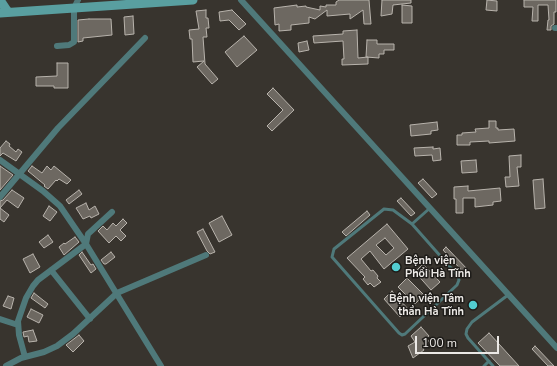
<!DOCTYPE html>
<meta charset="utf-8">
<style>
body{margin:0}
#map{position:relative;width:557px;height:366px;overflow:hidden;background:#38342e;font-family:"Nunito Sans",sans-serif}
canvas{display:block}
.scale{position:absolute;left:415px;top:336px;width:84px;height:18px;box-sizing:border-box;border:2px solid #ece9e6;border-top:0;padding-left:5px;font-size:12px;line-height:14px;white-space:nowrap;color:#ece9e6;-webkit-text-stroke:3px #1e1c19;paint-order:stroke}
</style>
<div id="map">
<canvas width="557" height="366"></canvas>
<div class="scale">100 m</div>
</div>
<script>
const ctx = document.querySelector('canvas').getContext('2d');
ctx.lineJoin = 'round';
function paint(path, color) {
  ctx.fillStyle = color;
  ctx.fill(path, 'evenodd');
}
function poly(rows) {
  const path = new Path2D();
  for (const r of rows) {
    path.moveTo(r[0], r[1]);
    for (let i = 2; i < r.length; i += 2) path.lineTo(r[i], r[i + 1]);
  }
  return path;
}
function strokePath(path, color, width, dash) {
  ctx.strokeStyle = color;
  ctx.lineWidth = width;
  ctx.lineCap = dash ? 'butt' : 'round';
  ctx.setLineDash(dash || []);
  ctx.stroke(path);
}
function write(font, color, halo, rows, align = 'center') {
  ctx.font = font + ' "Nunito Sans",sans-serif';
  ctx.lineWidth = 3;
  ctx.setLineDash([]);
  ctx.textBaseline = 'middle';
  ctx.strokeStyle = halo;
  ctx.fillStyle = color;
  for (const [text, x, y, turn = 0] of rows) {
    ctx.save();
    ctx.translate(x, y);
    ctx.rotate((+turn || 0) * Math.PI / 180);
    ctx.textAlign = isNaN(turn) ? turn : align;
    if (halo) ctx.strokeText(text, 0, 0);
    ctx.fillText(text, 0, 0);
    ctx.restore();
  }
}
const building = poly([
 [339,0,369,0,371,24,364,24,363,10,350,19,350,14,327,16,327,10,315,19,309,17,309,23,291,25,291,30,279,31,279,24,275,25,274,8,297,5,297,7,306,6,306,7,320,10,320,6,326,7,326,5,336,5,336,2,339,0],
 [382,0,411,0,411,3,393,5,392,14,381,16,382,0],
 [487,0,497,1,497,11,486,10,487,0],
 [524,0,556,0,556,12,554,12,554,24,551,26,551,30,547,30,548,20,549,20,548,5,538,5,538,21,532,21,533,7,524,7,524,0],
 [402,5,412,6,412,23,402,23,402,5],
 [206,10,206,18,208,18,209,28,206,28,207,37,203,37,205,64,218,79,212,84,197,67,204,61,193,62,192,39,190,39,189,30,199,29,196,11,206,10],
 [232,10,246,24,239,30,229,20,220,21,219,12,232,10],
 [133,16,134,34,125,35,124,17,133,16],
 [89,19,111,19,112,35,83,38,83,41,78,42,78,20,89,19],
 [357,30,358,58,368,57,368,64,342,65,342,59,344,59,343,41,314,43,313,36,343,34,343,31,357,30],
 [244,36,257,50,237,67,225,52,244,36],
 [367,40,377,40,377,44,394,44,394,50,384,50,384,54,379,54,379,58,366,57,367,40],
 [307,41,309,50,299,52,298,43,307,41],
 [57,63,68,63,68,88,54,88,54,86,36,86,36,77,57,76,57,63],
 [273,88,294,110,272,131,267,126,283,110,267,94,273,88],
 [489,121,496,121,496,128,498,128,498,130,514,129,515,141,489,143,489,141,470,142,470,145,457,145,457,135,462,135,462,133,476,132,475,129,489,128,489,121],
 [437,122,438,130,431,131,431,134,411,136,410,125,437,122],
 [6,141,10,144,9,146,16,152,18,149,22,152,16,161,3,153,0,156,0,148,6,141],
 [433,147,433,149,440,148,441,160,433,161,432,155,415,156,414,148,433,147],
 [521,155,521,167,517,167,519,186,506,187,505,177,510,177,509,156,521,155],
 [476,160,477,172,462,173,461,161,476,160],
 [0,166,13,175,0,190,0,166],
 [32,166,42,173,47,166,51,170,54,166,71,180,67,184,59,179,57,181,56,180,48,189,44,186,45,185,28,171,32,166],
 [423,179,437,194,432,198,418,183,423,179],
 [543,179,545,208,535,209,533,180,543,179],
 [468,186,468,191,500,188,501,201,493,202,493,205,475,207,475,198,463,198,463,213,456,213,456,199,454,199,454,187,468,186],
 [12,190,24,198,18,208,7,200,0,208,9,215,4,222,0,219,0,201,3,200,12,190],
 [79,190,82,194,69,204,66,200,79,190],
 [401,198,415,213,411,216,397,201,401,198],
 [86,203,89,210,95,206,99,214,91,218,90,216,83,219,76,208,86,203],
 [49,206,57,212,50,221,43,216,49,206],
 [367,211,370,215,346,236,342,232,367,211],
 [222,216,232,235,219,242,209,223,222,216],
 [123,219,127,223,120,230,126,236,121,241,116,236,109,243,98,231,103,226,107,230,113,223,116,226,123,219],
 [387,224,408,249,384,269,370,251,361,259,371,271,373,270,378,276,377,278,381,282,374,287,370,283,368,285,363,279,365,277,347,258,387,224],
 [385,238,394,248,386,255,376,245,385,238],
 [203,229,215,252,210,254,207,251,197,232,203,229],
 [48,235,53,242,44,248,39,242,48,235],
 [75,237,79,242,64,255,59,247,64,243,65,244,75,237],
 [446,247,470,272,466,275,443,250,446,247],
 [82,252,91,265,93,264,96,269,91,273,79,255,82,252],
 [111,252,115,257,106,264,104,264,101,260,111,252],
 [33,254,40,267,30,273,23,259,33,254],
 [423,264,440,282,431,290,415,272,423,264],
 [407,278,424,295,415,304,398,287,407,278],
 [392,291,408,309,400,317,384,299,392,291],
 [34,293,48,304,45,308,31,298,34,293],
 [8,296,14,298,11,309,3,306,8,296],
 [31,309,43,315,39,323,27,317,31,309],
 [421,327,429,336,426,338,429,341,422,347,424,350,413,358,408,346,415,342,411,336,421,327],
 [33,330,37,341,29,342,28,336,24,337,23,332,33,330],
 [489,333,519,366,500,366,478,343,489,333],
 [79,335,84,341,73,352,66,345,79,335],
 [535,346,554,366,548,366,532,349,535,346]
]);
paint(building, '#6d6861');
strokePath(building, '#b8b3ac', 1);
strokePath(poly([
 [384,209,393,210,412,224,458,276,459,280,457,285,405,334,402,335,399,333,332,257,334,249,384,209],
 [412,224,430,208],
 [484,366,489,361],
 [493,366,468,338,466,334,467,329,472,322,508,295]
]), '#4f797a', 3);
strokePath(poly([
 [241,0,557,348],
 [555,28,557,28],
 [57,46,69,45,74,42,74,8,78,0],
 [0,160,43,191,60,206,86,244,161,366],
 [0,197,58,128,145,38],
 [51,270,90,319],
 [0,319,18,325],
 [25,357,19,335,18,321,26,298,33,286,38,280,86,244,88,234,112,212],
 [6,366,21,358,44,352,57,346,73,334,117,293,206,255]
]), '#4f797a', 6);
strokePath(poly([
 [0,0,8,12],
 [0,13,193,0]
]), '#599fa0', 9);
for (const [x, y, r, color] of [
 [396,267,5,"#52ccd0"],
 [473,305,5,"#52ccd0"]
]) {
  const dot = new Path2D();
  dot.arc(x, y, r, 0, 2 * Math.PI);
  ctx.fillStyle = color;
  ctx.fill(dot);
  strokePath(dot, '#1e1c19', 1.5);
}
write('bold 11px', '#ece9e6', '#1e1c19', [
 ["Bệnh viện",405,261],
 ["Phổi Hà Tĩnh",405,274],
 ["Bệnh viện Tâm",464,299,"right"],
 ["thần Hà Tĩnh",464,312,"right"]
], 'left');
</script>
